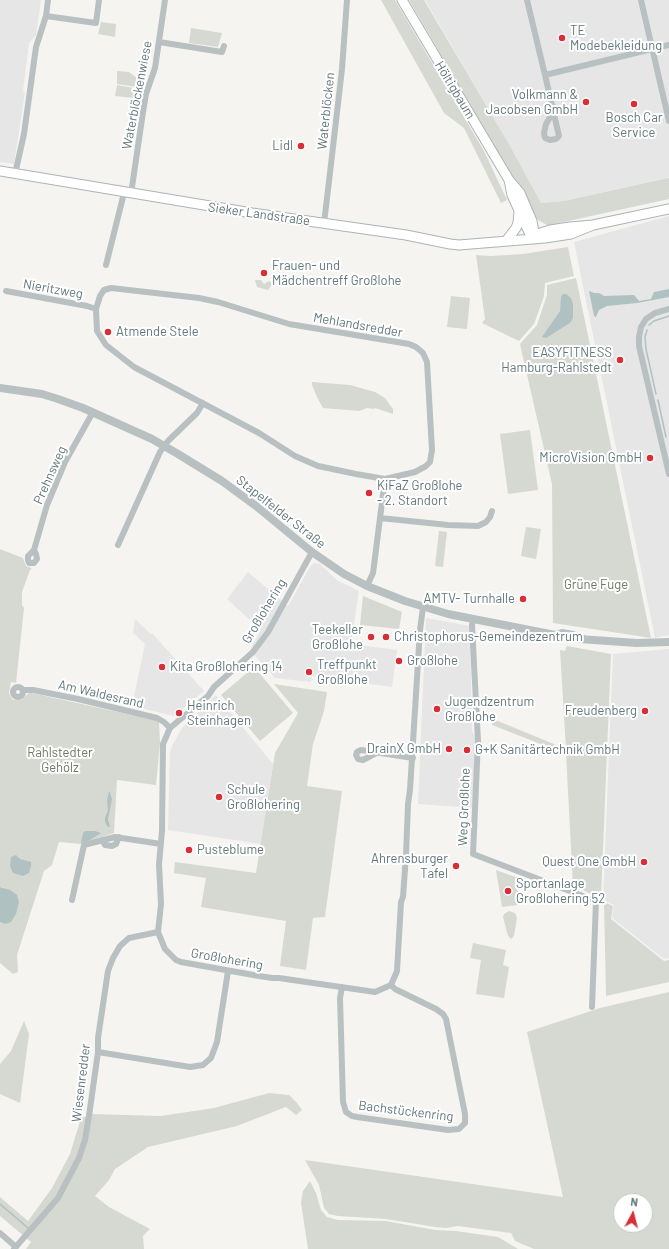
<!DOCTYPE html>
<meta charset="utf-8">
<style>
body{margin:0}
#map{position:relative;width:669px;height:1249px;overflow:hidden;background:#f5f4f1;font-family:Barlow,sans-serif}
canvas{display:block}
.north{position:absolute;left:613px;top:1193px;width:40px;height:40px;box-sizing:border-box;background:#fff;border:1px solid #c0c9ca;border-radius:50%;rotate:7deg;font-size:11px;font-weight:700;line-height:16px;text-align:center;color:#62777a}
.north::after{content:'';display:block;margin:auto;width:14px;height:18px;background:#d72f35;clip-path:polygon(50% 0,100% 100%,50% 72%,0 100%)}
</style>
<div id="map">
<canvas width="669" height="1249"></canvas>
<div class="north">N</div>
</div>
<script>
const ctx = document.querySelector('canvas').getContext('2d');
ctx.lineJoin = 'round';
function paint(path, color) {
  ctx.fillStyle = color;
  ctx.fill(path, 'evenodd');
}
function poly(rows) {
  const path = new Path2D();
  for (const r of rows) {
    if (r.length === 3) {
      path.moveTo(r[0] + r[2], r[1]);
      path.arc(r[0], r[1], r[2], 0, 2 * Math.PI);
      continue;
    }
    path.moveTo(r[0], r[1]);
    for (let i = 2; i < r.length; i += 2) path.lineTo(r[i], r[i + 1]);
  }
  return path;
}
function strokePath(path, color, width, dash) {
  ctx.strokeStyle = color;
  ctx.lineWidth = width;
  ctx.lineCap = dash ? 'butt' : 'round';
  ctx.setLineDash(dash || []);
  ctx.stroke(path);
}
function write(font, color, halo, rows, align = 'center') {
  ctx.font = font + ' Barlow,sans-serif';
  ctx.lineWidth = 4;
  ctx.setLineDash([]);
  ctx.textBaseline = 'middle';
  ctx.strokeStyle = halo;
  ctx.fillStyle = color;
  for (const [text, x, y, turn = 0] of rows) {
    ctx.save();
    ctx.translate(x, y);
    ctx.rotate((+turn || 0) * Math.PI / 180);
    ctx.textAlign = isNaN(turn) ? turn : align;
    if (halo) ctx.strokeText(text, 0, 0);
    ctx.fillText(text, 0, 0);
    ctx.restore();
  }
}
paint(poly([
 [0,0,41,0,36,35,29,43,23,91,25,92,14,164,0,162],
 [425,0,669,0,669,177,564,201,541,203,509,144],
 [669,216,669,635,655,638,574,242],
 [314,563,320,564,337,580,359,591,351,644,397,650,392,687,312,676,311,682,275,678,250,650,261,630,227,599,248,572,288,606,310,567],
 [426,618,470,626,472,731,477,740,474,808,418,804],
 [135,619,151,634,152,633,204,691,174,716,132,706,145,644,133,633],
 [669,649,669,958,664,959,612,918,614,905,603,900,613,654],
 [216,695,273,764,261,844,168,830,170,752,173,744,182,728]
]), '#e5e6e5');
paint(poly([
 [381,0,395,0,484,151,507,200,501,203,464,128,444,113],
 [409,0,424,0,509,144,541,203,564,201,667,178,669,178,669,199,550,225,547,225,538,220],
 [101,22,116,24,115,37,98,34],
 [191,28,222,33,218,47,189,43],
 [117,71,129,72,137,78,136,87,117,84],
 [117,85,134,88,133,98,115,96],
 [568,247,574,276,545,283,544,296,534,324,519,341,482,323,485,319,476,255,491,256,523,254],
 [576,278,651,638,553,623,552,484,520,344,537,325,547,295,547,285],
 [255,280,261,280,264,284,269,281,273,283,268,290,257,287],
 [451,296,470,298,467,329,447,327],
 [312,382,350,385,375,392,385,398,393,409,393,414,375,408,374,409,367,408,359,411,323,408,317,397,312,385],
 [530,430,538,490,508,494,500,434],
 [526,527,541,529,536,559,521,556],
 [439,531,447,532,443,567,435,566],
 [0,549,23,558,26,566,32,568,30,570,22,592,22,605,24,608,16,683,11,682,9,693,11,697,13,700,21,700,29,693,32,693,159,721,160,743,156,785,117,780,114,833,81,844,59,842,52,865,44,871,17,955,18,972,13,974,0,963,0,922,5,924,5,888,0,887],
 [363,596,402,612,399,629,360,625],
 [567,646,611,654,601,898,573,886,566,754,492,725,493,719,566,749,560,650,565,651],
 [254,667,293,713,260,741,221,695],
 [274,684,327,692,324,711,313,744,307,786,342,791,325,917,313,918,306,970,280,966,286,921,201,907,206,878,174,873,175,862,256,873,275,753,298,713],
 [496,870,518,878,517,905,502,907],
 [604,902,613,906,611,919,664,961,669,960,669,982,606,996],
 [509,911,515,913,517,918,514,936,511,939,508,936,503,917,504,914],
 [473,943,506,950,503,965,509,967,504,998,476,994,481,960,470,958],
 [669,992,669,1249,534,1249,515,1241,511,1233,458,1226,446,1228,435,1227,386,1219,338,1216,329,1214,324,1208,319,1185,305,1160,563,1197,527,1032,600,1008],
 [621,1201,645,1201,645,1225,621,1225],
 [24,1021,29,1034,20,1103,0,1094,0,1064,11,1051],
 [269,1093,289,1095,297,1103,302,1110,296,1115,286,1107,237,1126,148,1147,115,1169,109,1180,95,1196,109,1207,150,1229,143,1236,144,1249,26,1249,31,1242,0,1216,0,1197,28,1221,52,1188,70,1154,81,1118,92,1114,161,1116,214,1108],
 [310,1181,316,1193,321,1210,327,1217,338,1220,386,1221,435,1230,456,1231,498,1237,518,1249,308,1249,301,1203,303,1191]
]), '#d6d9d1');
paint(poly([
 [669,289,669,297,637,303,607,306,599,310,596,317,594,316,589,291,594,293,599,293,604,296,634,295,639,301,651,299,654,292],
 [563,294,566,294,571,298,573,304,573,318,570,323,546,338,542,337,560,311,561,297],
 [109,791,110,793,112,799,108,819,110,827,109,827,107,826,105,822,105,818,108,810,107,801],
 [85,831,95,831,101,833,90,840,81,843,83,833],
 [16,855,20,859,31,862,31,866,29,873,23,876,13,873,10,866,11,857],
 [0,887,10,890,17,895,19,902,16,914,11,922,5,924,0,922]
]), '#b0c1c2');
strokePath(poly([
 [649,325,654,321,669,316],
 [647,330,645,337,646,349,656,394],
 [658,400,666,437],
 [0,1204,28,1228]
]), '#b0c1c2', 1.5);
const secondary = poly([
 [402,0,509,180,520,193,532,221,534,232,534,235],
 [0,171,252,213,406,235,450,244,459,245,545,238,571,234,593,225],
 [509,180,512,195,526,226,529,232,538,236],
 [534,235,550,230,570,227,593,225,669,209],
 [506,241,516,228,518,223,519,212]
]);
strokePath(secondary, '#acb4b6', 11);
strokePath(poly([
 [527,0,545,75,669,45],
 [641,0,669,121],
 [46,16,96,23,99,0],
 [159,42,222,52,224,46],
 [545,75,559,136,556,139,550,140,545,138,544,133,546,124,553,112],
 [15,174,24,134,36,47,46,16,48,0],
 [131,194,143,112,146,94,155,68,165,0],
 [324,223,330,173,342,69,347,0],
 [106,265,124,193],
 [111,288,199,298,218,302,289,324,409,344,416,347,423,353,427,362,432,450,430,462,426,466,415,472,385,479,356,474,318,466,295,456,259,433,134,367,106,345,97,331,96,309,100,296,104,290,111,288],
 [6,291,87,306,96,309],
 [669,309,655,313,646,319,641,327,639,337,639,346,669,474],
 [380,518,448,525,478,526,486,522,490,517,492,511],
 [118,545,160,452,168,441,197,413,203,403],
 [34,550,36,554,37,559,34,563,29,563,28,560,28,556,34,550,47,505,65,462,93,412],
 [312,552,268,632,253,652,214,687,208,696,170,728,163,744,162,831,159,864,161,904,158,932,165,949,176,960,181,962,259,976,272,978,279,978,375,992,391,985,397,971,401,902,403,897,406,855,408,804,410,790,420,630,423,607],
 [367,586,373,573,385,479],
 [473,619,472,625,478,741,473,854,596,901,592,1007],
 [18,692,5],
 [23,690,33,690,78,699,157,718,164,722,170,728],
 [376,753,363,760,358,759,356,755,357,752,361,750,413,758],
 [102,840,105,845,112,846,116,844,119,837],
 [72,900,84,845,115,837,161,844],
 [342,987,340,998,343,1102,346,1112,352,1116,357,1117,448,1130,459,1129,465,1123,465,1114,446,1019,443,1014,436,1009,395,989,391,985],
 [98,1052,190,1067,203,1065,211,1058,217,1042,228,971],
 [0,1233,16,1247],
 [14,1249,58,1198,79,1158,85,1140,89,1116,98,1052,98,1038,108,971,113,958,120,946,129,938,158,932]
]), '#b9c0c1', 6);
strokePath(poly([
 [0,388,42,394,58,399,83,408,152,439,178,454,222,481,256,506,312,552,344,574,367,586,405,601,448,614,555,635,562,633,573,635,584,639],
 [579,639,637,643,669,642]
]), '#b9c0c1', 8);
strokePath(secondary, '#fff', 9);
for (const [x, y, r, color] of [
 [562,38,4,"#d72f35"],
 [586,102,4,"#d72f35"],
 [634,104,4,"#d72f35"],
 [301,146,4,"#d72f35"],
 [264,273,4,"#d72f35"],
 [108,332,4,"#d72f35"],
 [620,360,4,"#d72f35"],
 [650,458,4,"#d72f35"],
 [369,493,4,"#d72f35"],
 [523,599,4,"#d72f35"],
 [371,637,4,"#d72f35"],
 [386,637,4,"#d72f35"],
 [399,661,4,"#d72f35"],
 [162,667,4,"#d72f35"],
 [309,672,4,"#d72f35"],
 [437,709,4,"#d72f35"],
 [645,711,4,"#d72f35"],
 [179,713,4,"#d72f35"],
 [449,749,4,"#d72f35"],
 [467,750,4,"#d72f35"],
 [219,797,4,"#d72f35"],
 [189,850,4,"#d72f35"],
 [644,862,4,"#d72f35"],
 [456,866,4,"#d72f35"],
 [508,891,4,"#d72f35"]
]) {
  const dot = new Path2D();
  dot.arc(x, y, r, 0, 2 * Math.PI);
  ctx.fillStyle = color;
  ctx.fill(dot);
  strokePath(dot, '#fff', 1.5);
}
write('13px', '#62777a', '#fff', [
 ["TE",570,31],
 ["Modebekleidung",570,46],
 ["Volkmann &",578,95,"right"],
 ["Jacobsen GmbH",578,110,"right"],
 ["Bosch Car",634,118,"center"],
 ["Service",634,133,"center"],
 ["Lidl",293,146,"right"],
 ["Frauen- und",272,266],
 ["Mädchentreff Großlohe",272,281],
 ["Atmende Stele",116,332],
 ["EASYFITNESS",612,353,"right"],
 ["Hamburg-Rahlstedt",612,368,"right"],
 ["MicroVision GmbH",642,458,"right"],
 ["KiFaZ Großlohe",377,486],
 ["- 2. Standort",377,501],
 ["AMTV- Turnhalle",515,599,"right"],
 ["Teekeller",363,630,"right"],
 ["Großlohe",363,645,"right"],
 ["Christophorus-Gemeindezentrum",394,637],
 ["Großlohe",407,661],
 ["Treffpunkt",317,665],
 ["Großlohe",317,680],
 ["Kita Großlohering 14",170,667],
 ["Jugendzentrum",445,702],
 ["Großlohe",445,717],
 ["Heinrich",187,706],
 ["Steinhagen",187,721],
 ["Freudenberg",637,711,"right"],
 ["DrainX GmbH",441,749,"right"],
 ["G+K Sanitärtechnik GmbH",475,750],
 ["Schule",227,790],
 ["Großlohering",227,805],
 ["Pusteblume",197,850],
 ["Ahrensburger",448,859,"right"],
 ["Tafel",448,874,"right"],
 ["Quest One GmbH",636,862,"right"],
 ["Sportanlage",516,884],
 ["Großlohering 52",516,899]
], 'left');
write('13px', '#62777a', '#fff', [
 ["Höltigbaum",455,90,59],
 ["Waterblöckenwiese",137,95,-79],
 ["Waterblöcken",326,111,-84],
 ["Sieker Landstraße",259,214,8],
 ["Nieritzweg",53,289,10],
 ["Mehlandsredder",358,325,10],
 ["Prehnsweg",50,475,-66],
 ["Stapelfelder Straße",281,512,38],
 ["Großlohering",264,611,-59],
 ["Am Waldesrand",101,694,13],
 ["Weg Großlohe",464,807,-88],
 ["Großlohering",227,959,10],
 ["Wiesenredder",81,1083,-83],
 ["Bachstückenring",406,1111,7]
]);
write('13px', '#6d7864', '#fff', [
 ["Grüne Fuge",596,585],
 ["Rahlstedter",60,753],
 ["Gehölz",60,768]
]);
</script>
